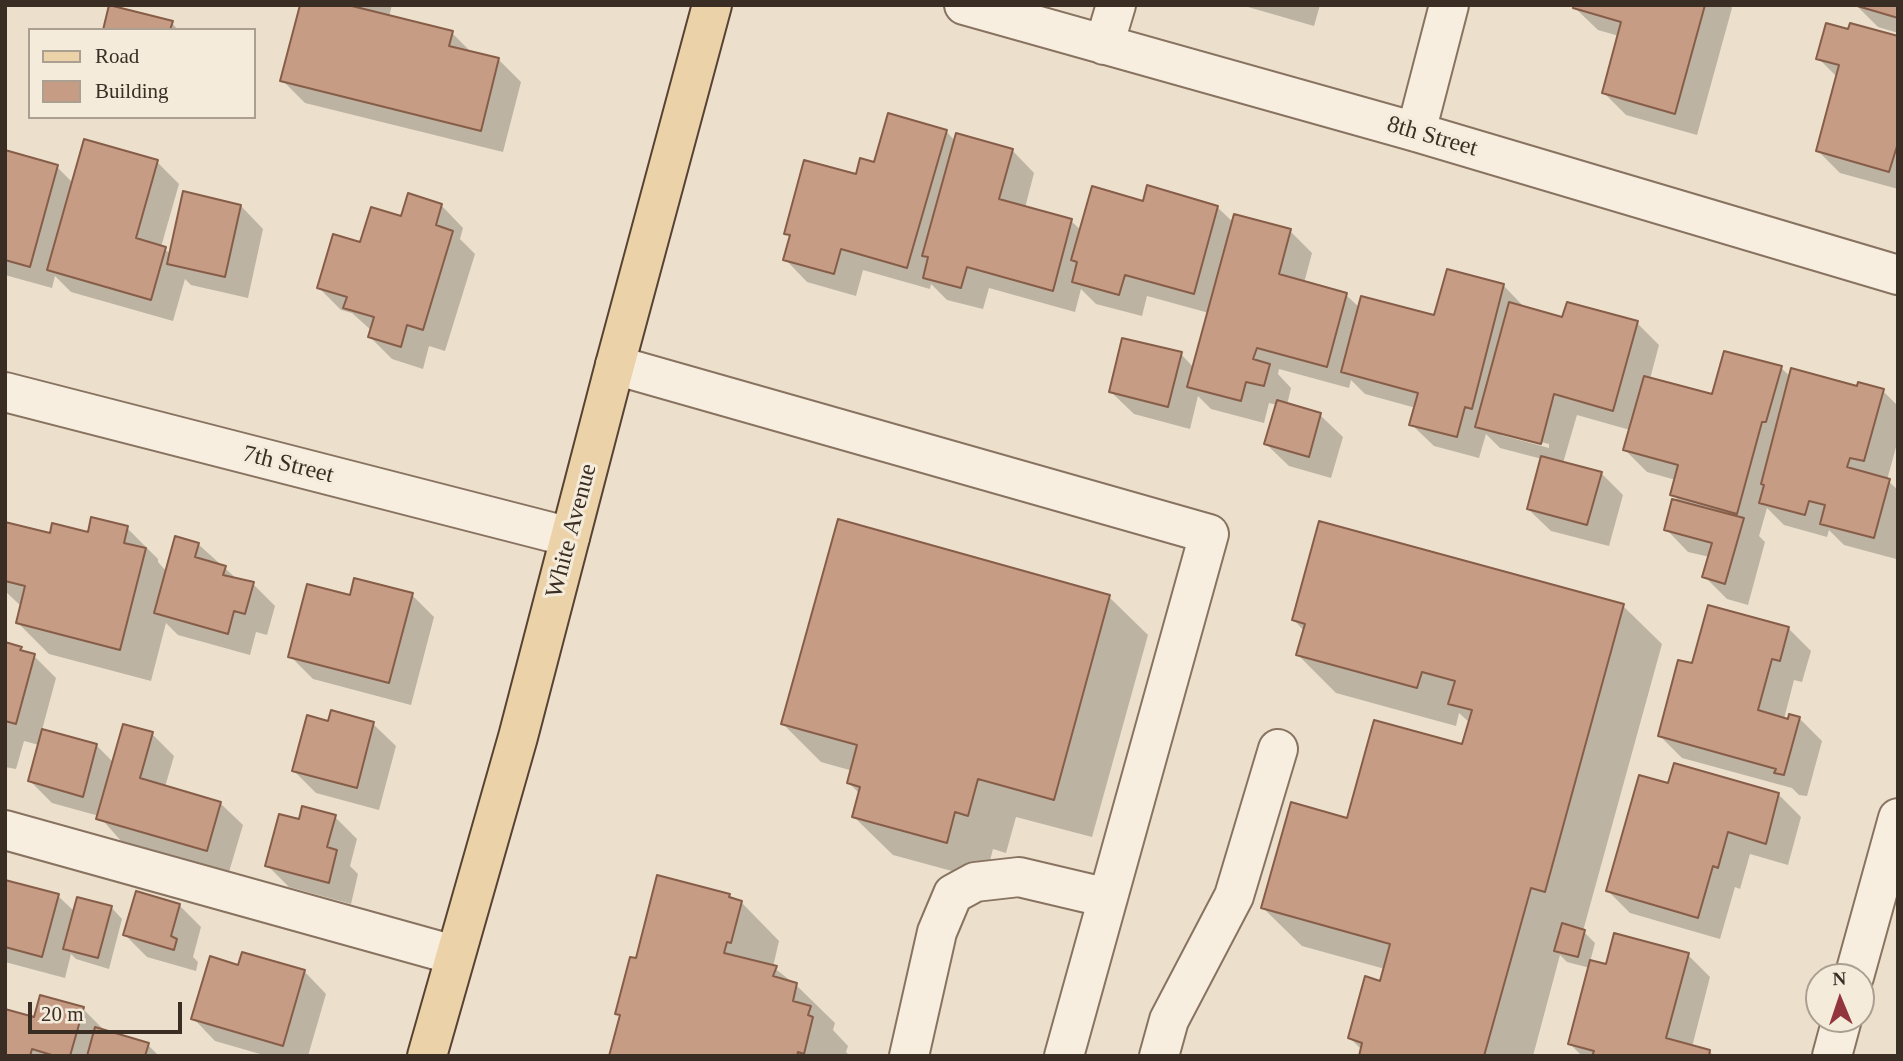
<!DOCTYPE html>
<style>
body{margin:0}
#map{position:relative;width:1903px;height:1061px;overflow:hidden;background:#ece0cc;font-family:Georgia,serif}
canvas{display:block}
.frame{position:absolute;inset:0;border:7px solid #3a2d23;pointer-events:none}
.legend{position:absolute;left:28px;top:28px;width:228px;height:91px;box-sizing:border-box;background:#f4ebdb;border:2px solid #aa9f91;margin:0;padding:9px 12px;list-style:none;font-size:21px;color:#3a2d23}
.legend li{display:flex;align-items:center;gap:14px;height:35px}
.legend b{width:35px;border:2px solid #aa9f91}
.north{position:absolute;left:1805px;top:963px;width:70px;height:70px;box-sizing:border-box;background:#f4ebdb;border:2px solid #aa9f91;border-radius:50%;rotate:358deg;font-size:19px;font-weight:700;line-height:28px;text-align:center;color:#3a2d23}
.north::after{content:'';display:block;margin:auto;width:24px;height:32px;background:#93353c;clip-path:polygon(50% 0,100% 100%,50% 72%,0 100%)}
.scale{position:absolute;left:28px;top:1002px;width:154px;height:32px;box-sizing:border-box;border:4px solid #3a2d23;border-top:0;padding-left:9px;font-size:21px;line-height:24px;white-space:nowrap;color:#3a2d23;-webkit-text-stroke:5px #f4ebdb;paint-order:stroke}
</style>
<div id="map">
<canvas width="1903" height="1061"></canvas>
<div class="frame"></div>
<ul class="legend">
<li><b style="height:9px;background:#ebd2a8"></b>Road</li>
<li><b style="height:19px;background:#c79c85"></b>Building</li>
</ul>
<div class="north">N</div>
<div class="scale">20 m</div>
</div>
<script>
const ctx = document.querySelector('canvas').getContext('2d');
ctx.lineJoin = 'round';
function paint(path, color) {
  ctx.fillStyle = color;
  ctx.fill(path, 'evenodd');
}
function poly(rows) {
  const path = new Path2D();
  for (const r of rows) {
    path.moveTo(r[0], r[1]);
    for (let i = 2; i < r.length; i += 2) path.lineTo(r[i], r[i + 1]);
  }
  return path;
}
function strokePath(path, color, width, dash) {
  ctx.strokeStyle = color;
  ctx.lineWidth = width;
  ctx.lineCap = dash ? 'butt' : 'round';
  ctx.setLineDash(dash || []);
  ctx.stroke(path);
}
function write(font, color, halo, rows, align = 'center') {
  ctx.font = font + ' Georgia,serif';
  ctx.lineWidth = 6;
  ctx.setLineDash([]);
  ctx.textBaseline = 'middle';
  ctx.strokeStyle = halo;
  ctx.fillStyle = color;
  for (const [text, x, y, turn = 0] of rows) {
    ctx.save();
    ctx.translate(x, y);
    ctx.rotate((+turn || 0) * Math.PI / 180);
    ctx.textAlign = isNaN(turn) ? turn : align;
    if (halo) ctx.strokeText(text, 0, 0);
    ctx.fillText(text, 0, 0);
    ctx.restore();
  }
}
paint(poly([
 [301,5,392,5,389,17,452,33,472,53,498,59,521,82,503,152,305,103,282,80],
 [1241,5,1320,5,1314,26],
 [1576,5,1730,5,1732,8,1697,135,1626,115,1604,93,1619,36,1598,30,1575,8],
 [1856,5,1898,5,1898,33,1878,27],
 [172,23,178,30,104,30],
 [1850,32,1898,38,1898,189,1840,173,1818,151,1838,78,1818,58],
 [946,131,955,141,1012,150,1034,173,1025,208,1071,221,1082,231,1144,203,1217,207,1234,223,1290,231,1312,253,1304,283,1346,295,1360,308,1435,317,1448,271,1504,286,1526,309,1563,319,1637,323,1659,345,1650,379,1713,397,1781,368,1791,377,1883,391,1898,406,1898,440,1887,480,1898,490,1896,559,1844,545,1829,530,1827,537,1784,525,1767,508,1759,536,1765,542,1748,605,1727,599,1704,576,1710,557,1688,552,1666,529,1681,503,1672,494,1676,480,1647,472,1625,450,1630,430,1577,415,1563,463,1601,473,1623,495,1609,546,1551,531,1528,509,1542,459,1500,448,1486,434,1479,458,1434,446,1411,424,1416,408,1365,394,1351,380,1349,388,1279,369,1278,374,1291,388,1287,405,1320,415,1343,437,1331,478,1289,466,1266,444,1277,405,1269,403,1264,423,1211,409,1198,396,1190,429,1134,414,1111,392,1181,354,1194,368,1209,313,1147,296,1142,316,1096,304,1081,289,1075,312,989,288,983,309,947,300,931,284,930,289,863,270,856,296,807,282,785,259,791,238,786,233,875,164],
 [1501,432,1549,444,1549,448,1501,435],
 [5,152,57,167,73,183,157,162,179,184,161,247,171,254,241,206,263,229,248,298,191,285,185,279,173,321,71,292,55,276,52,288,5,275],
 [441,205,463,228,460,239,475,254,445,351,429,346,423,369,392,359,370,337,372,331,352,313,341,310,319,288,361,245],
 [5,524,51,536,89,534,127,528,158,559,158,562,167,572,198,544,238,580,253,584,275,606,267,635,256,632,250,655,178,635,166,623,151,681,49,654,18,623,22,607,5,591],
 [412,595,434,617,411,705,313,679,290,656,351,597],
 [1109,597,1148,635,1092,837,1016,817,1006,853,993,849,985,880,893,855,854,817,860,794,849,783,853,771,821,762,783,724],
 [1623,606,1662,644,1583,931,1595,943,1590,962,1607,967,1688,955,1710,977,1692,1047,1710,1052,1714,1056,1582,1056,1570,1044,1590,968,1567,962,1560,955,1533,1056,1361,1056,1362,1050,1350,1038,1381,983,1385,969,1302,946,1263,908,1348,820,1464,746,1470,723,1459,713,1456,726,1336,693,1298,655,1304,631,1294,620],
 [1788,628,1811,651,1802,682,1794,680,1784,719,1799,718,1822,741,1807,796,1799,795,1792,788,1682,758,1660,736,1693,666],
 [5,644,34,656,56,678,42,730,96,745,114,763,152,734,174,756,165,787,220,803,243,825,229,872,121,841,99,816,52,803,30,781,39,745,24,741,16,769,5,767],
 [329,723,373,724,396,746,379,810,316,793,294,771],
 [1669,786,1779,795,1801,817,1788,865,1750,854,1740,889,1735,887,1720,939,1630,913,1608,891],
 [335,817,357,839,350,866,358,874,351,904,289,887,267,865,300,821],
 [5,882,58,896,75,912,111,907,122,919,109,969,76,959,71,954,65,978,5,962],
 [729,895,741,902,779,941,773,967,796,985,835,1023,833,1030,848,1046,846,1052,850,1056,611,1056,621,1017,617,1013,637,960],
 [179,905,201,927,193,957,198,962,196,971,147,957,125,935],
 [239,967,304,971,326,994,308,1056,267,1056,215,1041,193,1018],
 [83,1009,105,1031,148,1045,159,1056,5,1056,35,1019]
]), '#0003');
const building = poly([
 [109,5,173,21,170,30,103,30,109,5],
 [300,5,348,5,453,31,449,46,499,58,481,131,280,81,300,5],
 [1574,5,1705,5,1675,114,1602,93,1621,22,1573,8,1574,5],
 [1854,5,1898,5,1898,18,1854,5],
 [1826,23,1848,29,1850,23,1898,36,1898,143,1889,172,1816,151,1839,65,1816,59,1826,23],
 [888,113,947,130,907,268,841,249,834,274,783,260,790,235,784,234,804,160,856,174,860,158,874,162,888,113],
 [956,133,1013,149,999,199,1072,219,1053,291,967,267,961,288,923,278,928,257,922,256,956,133],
 [84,139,158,160,136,238,166,247,151,300,47,270,84,139],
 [5,150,58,165,30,267,5,260,5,150],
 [1147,185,1218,206,1194,294,1125,275,1119,295,1072,282,1077,262,1071,260,1092,186,1143,201,1147,185],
 [183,191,241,205,225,277,167,264,183,191],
 [408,193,442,204,436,225,453,231,423,330,407,325,401,347,368,337,374,317,343,308,347,297,317,288,333,234,360,242,371,207,401,216,408,193],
 [1234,214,1291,229,1279,274,1347,293,1327,367,1257,348,1253,359,1270,364,1264,386,1246,382,1241,401,1187,387,1234,214],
 [1447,269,1504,284,1472,409,1465,407,1457,437,1409,425,1418,393,1341,372,1361,296,1434,315,1447,269],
 [1509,302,1562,317,1567,302,1638,321,1613,411,1554,394,1541,444,1475,427,1509,302],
 [1122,338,1182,352,1168,407,1109,392,1122,338],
 [1724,351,1782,366,1766,422,1762,422,1737,514,1670,495,1678,465,1623,450,1644,376,1712,394,1724,351],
 [1791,368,1857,386,1858,382,1884,389,1864,461,1850,458,1847,467,1890,479,1874,538,1820,524,1825,505,1809,501,1805,515,1759,503,1764,485,1761,484,1791,368],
 [1277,400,1321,413,1309,457,1264,444,1277,400],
 [1541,456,1602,472,1587,525,1527,509,1541,456],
 [1672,499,1744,518,1725,584,1702,577,1712,543,1664,530,1672,499],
 [91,517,128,526,124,543,146,548,120,650,16,623,25,586,5,581,5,522,50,533,52,523,88,532,91,517],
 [838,519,1110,595,1054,800,978,779,968,816,955,812,947,843,852,817,860,787,847,783,857,745,781,724,838,519],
 [1319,521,1624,604,1545,892,1531,888,1484,1056,1359,1056,1362,1043,1348,1038,1365,976,1380,981,1390,944,1261,908,1291,802,1347,818,1374,720,1462,744,1472,710,1448,704,1455,681,1422,672,1417,688,1296,655,1305,624,1292,620,1319,521],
 [175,536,199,543,195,557,226,566,223,575,254,582,245,614,234,611,228,634,154,613,175,536],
 [354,578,413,593,389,683,288,657,307,584,350,595,354,578],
 [1708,605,1789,627,1780,661,1772,659,1758,710,1788,719,1789,714,1800,717,1784,775,1774,773,1776,769,1658,736,1678,660,1692,663,1708,605],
 [5,642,22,647,20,650,35,654,16,724,5,721,5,642],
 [331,710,374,722,357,788,292,771,307,715,328,721,331,710],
 [123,724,153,732,140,778,221,802,207,851,96,819,123,724],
 [42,729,97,744,83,797,28,781,42,729],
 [1674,763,1779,793,1766,844,1728,832,1718,868,1713,866,1698,918,1606,891,1639,775,1668,783,1674,763],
 [302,806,336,815,327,847,337,850,329,883,265,866,279,814,299,819,302,806],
 [657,875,730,894,729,897,742,901,731,943,727,942,724,953,777,966,773,976,797,983,793,1001,811,1006,808,1015,813,1017,804,1054,798,1052,797,1056,609,1056,620,1015,615,1014,630,957,636,958,657,875],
 [5,880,59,894,42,957,5,947,5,880],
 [136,891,180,904,171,936,177,939,174,950,123,935,136,891],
 [77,897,112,906,98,958,63,949,77,897],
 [1562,923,1585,930,1578,957,1554,951,1562,923],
 [1614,933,1689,953,1666,1038,1710,1050,1709,1056,1592,1056,1594,1051,1568,1044,1590,960,1606,964,1614,933],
 [242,952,305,970,283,1046,191,1019,210,956,238,965,242,952],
 [40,995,84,1007,70,1056,55,1056,32,1049,30,1056,5,1056,5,1009,34,1017,40,995],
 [95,1027,149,1043,145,1056,87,1056,95,1027]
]);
paint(building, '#c79c85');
strokePath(building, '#865d48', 2);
const minor = poly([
 [964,5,1416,132,1898,275],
 [1104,45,1116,5],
 [1416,132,1449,5],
 [615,365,1209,534,1064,1056],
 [5,392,570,537],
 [5,830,454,955],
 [1854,977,1898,818],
 [909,1056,937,932,953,894,975,882,1019,877,1108,898],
 [1159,1056,1169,1020,1234,896,1278,749],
 [1832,1056,1842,1019]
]);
const major = poly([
 [427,1056,518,737,615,365,712,5]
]);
strokePath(minor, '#887361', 42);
strokePath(major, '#574234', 42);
strokePath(minor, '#f7eedf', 38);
strokePath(major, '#ebd2a8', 38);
write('24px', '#3a2d23', '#f4ebdb', [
 ["8th Street",1432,137,16],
 ["7th Street",288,465,14],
 ["White Avenue",572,531,-75]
]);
</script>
